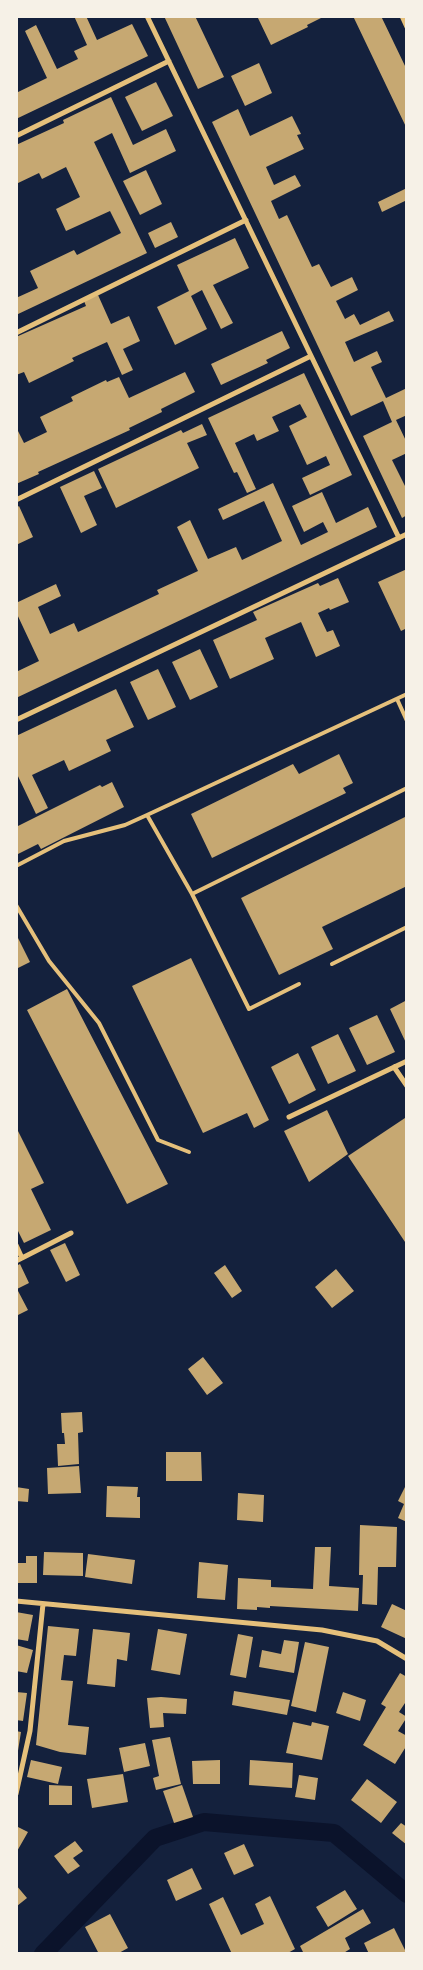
<!DOCTYPE html>
<style>
body{margin:0}
#map{position:relative;width:423px;height:1970px;overflow:hidden;background:#14213d;font-family:Arial,sans-serif}
canvas{display:block}
.frame{position:absolute;inset:0;border:18px solid #f6f1e7;pointer-events:none}
</style>
<div id="map">
<canvas width="423" height="1970"></canvas>
<div class="frame"></div>
</div>
<script>
const ctx = document.querySelector('canvas').getContext('2d');
ctx.lineJoin = 'round';
function poly(rows) {
  const path = new Path2D();
  for (const r of rows) {
    path.moveTo(r[0], r[1]);
    for (let i = 2; i < r.length; i += 2) path.lineTo(r[i], r[i + 1]);
  }
  return path;
}
function strokePath(path, color, width, dash) {
  ctx.strokeStyle = color;
  ctx.lineWidth = width;
  ctx.lineCap = dash ? 'butt' : 'round';
  ctx.setLineDash(dash || []);
  ctx.stroke(path);
}
function paint(path, color) {
  ctx.fillStyle = color;
  ctx.fill(path, 'evenodd');
}
strokePath(poly([
 [43,1954,155,1838,204,1822,334,1833,407,1894]
]), '#0b132b', 18);
paint(poly([
 [74,16,86,16,97,40,132,24,148,56,16,119,16,93,47,78,25,31,36,25,57,69,78,59,74,51,87,45],
 [164,16,195,16,224,77,198,89],
 [257,16,325,16,307,25,308,27,271,45],
 [353,16,381,16,406,68,407,129],
 [259,63,272,93,245,106,231,76],
 [156,82,173,116,142,131,125,97],
 [111,97,133,145,166,129,176,151,130,173,112,133,94,142,147,253,16,315,16,298,38,288,30,271,74,250,77,255,121,233,110,211,66,231,56,209,80,197,66,167,42,179,39,173,16,184,16,145,64,123,63,120],
 [238,109,250,136,292,116,301,134,297,135,304,149,266,167,274,185,295,175,301,186,271,201,279,219,287,215,312,267,319,264,331,287,352,277,358,290,336,301,345,319,354,314,360,325,389,311,394,321,345,342,354,362,377,351,382,362,371,367,386,398,407,388,407,415,396,420,407,443,407,453,392,460,405,486,407,485,407,515,402,518,363,436,392,422,383,401,351,416,212,122],
 [146,170,162,204,140,215,123,181],
 [407,188,407,200,382,212,378,202],
 [171,222,178,237,155,248,148,233],
 [235,238,249,268,213,285,233,323,221,329,202,290,191,296,207,329,175,345,157,307,189,291,177,265],
 [98,295,111,324,129,316,140,341,123,349,133,370,122,375,107,342,72,358,74,361,29,383,24,372,16,375,16,337,86,306,84,301],
 [282,331,290,348,266,360,268,363,221,385,211,364],
 [185,372,195,392,161,409,162,412,129,428,130,430,38,472,39,474,16,484,16,427,24,443,47,432,40,417,73,401,71,397,106,380,107,382,119,377,129,398],
 [304,373,352,475,310,495,302,478,330,465,326,456,307,465,289,426,307,417,300,404,272,417,279,431,257,441,254,434,235,443,256,489,247,493,237,472,234,473,208,418],
 [202,424,207,435,187,443,199,468,116,508,98,469,181,430,183,433],
 [94,471,102,488,84,496,97,525,81,533,60,487],
 [273,483,301,545,328,532,323,522,304,532,292,506,322,492,336,523,368,507,377,527,16,698,16,672,39,661,16,612,16,603,56,584,61,596,38,607,50,634,74,623,78,632,159,594,157,590,198,571,177,527,190,520,208,559,236,547,242,560,282,541,264,501,223,520,218,509],
 [19,506,33,537,16,545,16,508],
 [407,569,407,628,401,631,378,582],
 [338,578,349,602,330,610,329,608,318,613,327,632,333,630,340,646,316,657,301,622,265,638,274,659,230,679,213,640,257,620,253,612,318,583,320,586],
 [200,649,218,687,190,700,172,662],
 [158,669,176,707,148,720,130,682],
 [116,689,134,727,106,740,111,751,69,771,64,760,32,775,48,808,36,814,16,772,16,736],
 [339,754,353,783,343,788,346,793,212,858,191,814,293,764,299,774],
 [112,782,124,807,41,849,38,844,16,855,16,827,100,785,102,787],
 [407,816,407,886,322,927,333,949,279,975,241,898],
 [16,934,30,962,16,969],
 [191,958,269,1120,254,1128,247,1113,203,1133,132,986],
 [67,989,168,1184,127,1204,27,1010],
 [407,1000,407,1045,390,1009],
 [377,1015,395,1052,367,1065,349,1028],
 [338,1034,356,1071,328,1084,311,1047],
 [298,1053,316,1090,289,1104,271,1067],
 [327,1110,348,1154,309,1182,284,1131],
 [405,1118,407,1120,407,1245,348,1156],
 [16,1127,44,1183,31,1189,51,1230,24,1243,16,1227],
 [65,1243,80,1275,66,1282,50,1250],
 [20,1264,29,1283,17,1289,28,1310,16,1316,16,1266],
 [225,1265,242,1291,232,1298,214,1273],
 [336,1269,354,1291,332,1308,315,1287],
 [203,1357,223,1383,207,1395,188,1369],
 [82,1412,83,1432,78,1433,79,1464,58,1466,57,1444,65,1444,64,1433,62,1433,61,1413],
 [166,1452,201,1452,202,1481,166,1481],
 [79,1466,81,1493,48,1494,47,1468],
 [407,1483,407,1522,398,1518,404,1504,398,1501],
 [107,1486,138,1487,137,1497,140,1497,140,1518,106,1517],
 [16,1487,29,1489,28,1502,16,1501],
 [238,1493,264,1495,263,1522,237,1520],
 [360,1525,397,1527,396,1567,378,1567,377,1605,362,1604,363,1575,359,1575],
 [315,1547,331,1547,329,1586,359,1588,358,1611,270,1606,270,1608,257,1607,257,1610,237,1609,238,1578,271,1580,271,1587,313,1589],
 [44,1552,83,1553,83,1576,43,1575],
 [88,1554,135,1560,132,1584,85,1577],
 [26,1556,37,1556,37,1583,16,1583,16,1563,26,1563],
 [199,1562,228,1565,225,1600,197,1598],
 [392,1604,407,1611,407,1639,381,1627],
 [16,1612,33,1615,28,1641,16,1639],
 [48,1626,79,1629,76,1656,64,1655,61,1680,73,1681,68,1725,89,1727,86,1755,60,1752,36,1745],
 [93,1629,130,1633,127,1661,117,1659,115,1687,87,1684],
 [158,1629,187,1634,180,1675,151,1670],
 [238,1634,253,1637,246,1678,230,1675],
 [284,1640,299,1642,294,1673,259,1667,262,1650,281,1654],
 [305,1642,329,1647,316,1712,291,1706],
 [16,1645,33,1650,27,1673,16,1671],
 [400,1673,407,1677,407,1700,399,1712,407,1717,398,1731,407,1736,407,1745,395,1764,363,1745,386,1707,381,1704],
 [234,1691,290,1700,287,1715,232,1705],
 [16,1692,27,1693,23,1721,16,1720],
 [343,1692,366,1700,360,1721,336,1713],
 [161,1697,187,1699,186,1714,163,1713,164,1727,150,1728,147,1698],
 [293,1722,311,1726,312,1722,329,1726,322,1760,286,1753],
 [16,1731,21,1732,17,1757,16,1757],
 [170,1737,181,1784,156,1790,153,1778,159,1776,152,1740],
 [145,1743,150,1766,124,1772,119,1748],
 [31,1760,62,1767,58,1784,27,1777],
 [220,1760,220,1784,193,1784,192,1761],
 [250,1760,293,1763,292,1788,249,1785],
 [123,1774,128,1802,92,1808,87,1779],
 [299,1775,318,1778,315,1800,295,1797],
 [367,1779,397,1802,381,1823,351,1800],
 [49,1785,72,1786,72,1805,49,1805],
 [182,1785,193,1817,174,1823,163,1791],
 [401,1823,407,1827,407,1845,392,1833],
 [16,1826,28,1832,16,1853],
 [75,1841,83,1851,73,1858,80,1866,68,1874,54,1856],
 [244,1844,254,1866,234,1875,224,1853],
 [192,1868,202,1889,176,1901,167,1880],
 [16,1885,27,1898,17,1906,16,1904],
 [345,1890,357,1909,328,1927,316,1907],
 [270,1896,295,1949,286,1954,232,1954,209,1904,223,1897,241,1935,264,1924,255,1904],
 [363,1909,371,1923,345,1938,350,1949,342,1954,304,1954,300,1946],
 [110,1914,128,1948,117,1954,99,1954,85,1927],
 [394,1928,407,1954,369,1954,364,1943]
]), '#c6a872');
strokePath(poly([
 [397,699,407,721],
 [147,815,192,894,249,1009,299,984],
 [16,866,64,841,125,825,147,815,407,694],
 [192,894,407,788],
 [16,905,49,961,99,1023,158,1140,189,1152],
 [332,964,407,927]
]), '#e5c07b', 4);
strokePath(poly([
 [147,16,399,538],
 [402,16,407,27],
 [16,136,169,61],
 [16,333,246,220],
 [16,500,311,356],
 [16,720,407,534],
 [394,1067,407,1086],
 [289,1117,407,1061],
 [16,1245,22,1258,16,1261],
 [22,1258,71,1233],
 [16,1601,322,1630,377,1641,407,1659],
 [16,1794,30,1731,43,1604]
]), '#e5c07b', 5);
</script>
